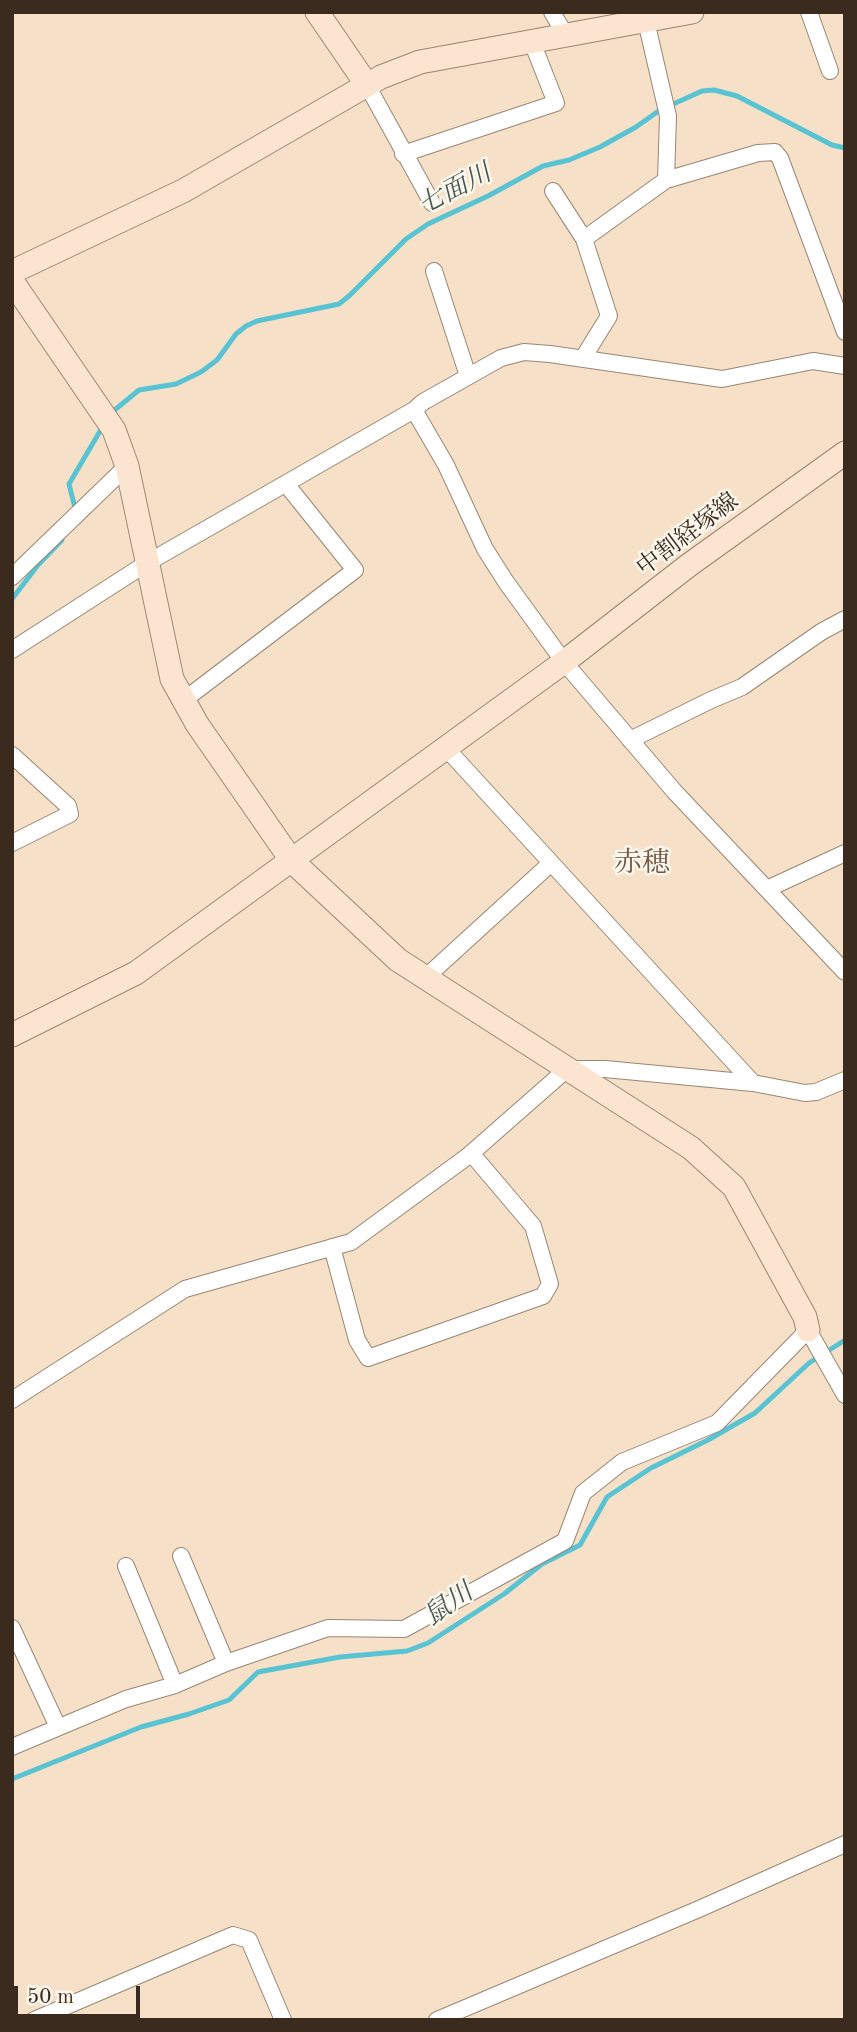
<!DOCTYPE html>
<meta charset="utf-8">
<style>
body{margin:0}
#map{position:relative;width:857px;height:2032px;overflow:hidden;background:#f6e1c8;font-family:"Old Standard TT",serif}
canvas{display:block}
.frame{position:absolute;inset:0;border:14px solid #3b2a1e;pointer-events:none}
.scale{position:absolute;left:14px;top:1986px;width:126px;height:32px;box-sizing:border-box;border:4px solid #3b2a1e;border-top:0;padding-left:9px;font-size:21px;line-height:24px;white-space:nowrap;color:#3b2a1e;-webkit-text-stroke:5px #fbf7ec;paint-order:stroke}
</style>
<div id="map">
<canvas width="857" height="2032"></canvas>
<div class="frame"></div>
<div class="scale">50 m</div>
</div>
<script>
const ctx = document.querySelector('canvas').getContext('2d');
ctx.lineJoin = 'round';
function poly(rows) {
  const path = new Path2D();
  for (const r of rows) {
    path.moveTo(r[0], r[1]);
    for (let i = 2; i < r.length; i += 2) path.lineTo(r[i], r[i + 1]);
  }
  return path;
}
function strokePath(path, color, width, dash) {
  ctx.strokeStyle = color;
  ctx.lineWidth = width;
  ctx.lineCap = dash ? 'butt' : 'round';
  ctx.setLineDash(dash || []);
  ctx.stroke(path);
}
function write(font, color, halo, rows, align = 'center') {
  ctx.font = font + ' "Old Standard TT","Noto Serif JP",serif';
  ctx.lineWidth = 5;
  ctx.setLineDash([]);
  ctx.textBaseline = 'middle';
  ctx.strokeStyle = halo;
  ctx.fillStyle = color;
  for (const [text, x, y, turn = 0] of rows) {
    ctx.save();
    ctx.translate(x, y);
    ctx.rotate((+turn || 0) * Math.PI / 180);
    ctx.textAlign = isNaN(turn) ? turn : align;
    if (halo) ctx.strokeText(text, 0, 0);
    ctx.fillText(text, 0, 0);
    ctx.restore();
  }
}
strokePath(poly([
 [111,413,139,390,176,384,201,372,217,360,236,334,246,326,257,321,339,304,349,296,406,239,428,224,488,196,543,166,569,160,600,147,636,127,660,110,702,91,714,90,737,96,832,145,845,148],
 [75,508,69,484,103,426],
 [12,599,38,565,62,540],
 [12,1779,141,1727,189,1714,229,1700,258,1672,340,1657,407,1651,428,1643,504,1594,542,1564,580,1545,607,1497,651,1468,708,1440,755,1413,809,1363,845,1340]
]), '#58c3d3', 5);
const street = poly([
 [552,12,566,36],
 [809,12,830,71],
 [367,85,432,203],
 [403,154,556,103,532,42],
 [666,180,758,153,775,152,780,158,845,332],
 [553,191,584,239],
 [434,271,468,376],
 [583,358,609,316,584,239,666,180,668,116,646,21],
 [414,410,446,465,485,549,506,582,564,662,674,791,845,972],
 [12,577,127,466],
 [12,650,147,563,414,410,423,402,501,358,524,352,550,354,722,379,813,361,845,366],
 [184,700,355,570,286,484],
 [630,740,711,700,742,687,821,632,845,619],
 [445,747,753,1083],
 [12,755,68,806,70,814,12,843],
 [767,889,845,853],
 [425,978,550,864],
 [332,1247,357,1340,368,1358,543,1296,550,1284,533,1226,471,1153],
 [12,1400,185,1289,351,1242,468,1156,567,1069,605,1069,753,1083,805,1093,816,1092,845,1080],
 [181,1556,226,1663],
 [126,1566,175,1685,226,1663,328,1628,404,1629,565,1541,583,1493,622,1462,717,1423,808,1330,845,1395],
 [12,1628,58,1727],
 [12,1747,126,1699,175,1685],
 [34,2020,233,1935,249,1940,283,2020],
 [437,2020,699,1909,845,1844]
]);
const secondary = poly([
 [317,12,367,85],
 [12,272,183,191,381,77,420,62,692,12],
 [12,281,114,430,127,466,172,679,197,724,292,861,398,960,691,1148,734,1187,805,1317,808,1330],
 [12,1035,136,973,564,662,689,565,845,453]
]);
strokePath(street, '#988673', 18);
strokePath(secondary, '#988673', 25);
strokePath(street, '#fff', 16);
strokePath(secondary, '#fce5d0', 23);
write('24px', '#3b2a1e', '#fbf7ec', [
 ["中割経塚線",688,535,-37]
]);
write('italic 26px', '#445854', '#fbf7ec', [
 ["七面川",455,190,-28],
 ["鼠川",449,1605,-35]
]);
write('28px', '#745744', '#fbf7ec', [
 ["赤穂",642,864]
]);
</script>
